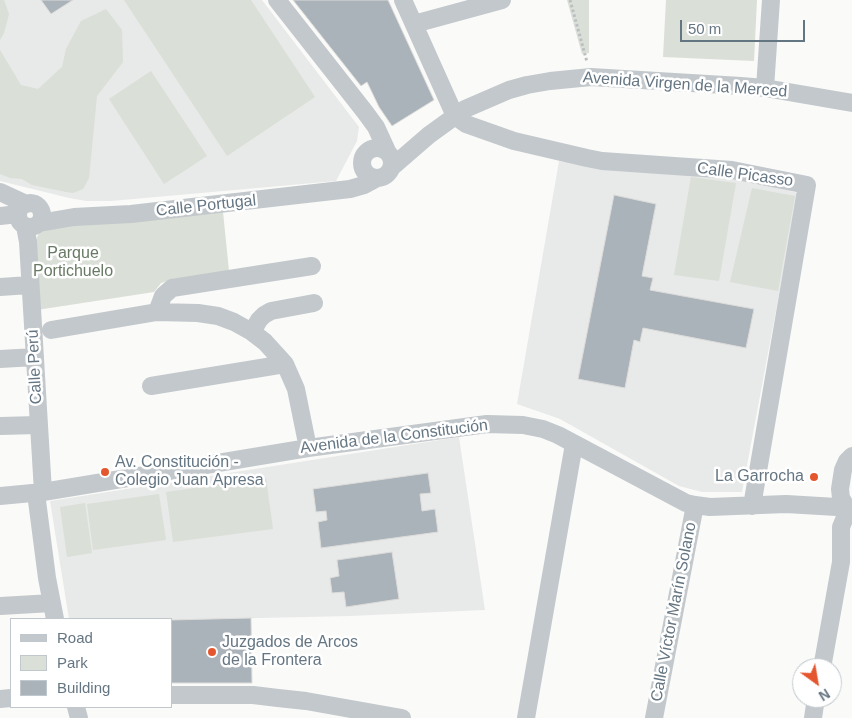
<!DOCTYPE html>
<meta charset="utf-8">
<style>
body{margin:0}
#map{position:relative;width:852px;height:718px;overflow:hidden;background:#fafaf8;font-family:Helvetica,sans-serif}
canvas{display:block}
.legend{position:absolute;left:10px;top:618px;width:162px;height:90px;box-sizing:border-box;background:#fff;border:1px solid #c1c8cd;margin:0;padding:6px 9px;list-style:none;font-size:15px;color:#657683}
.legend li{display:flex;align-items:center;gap:10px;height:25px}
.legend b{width:25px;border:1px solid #c1c8cd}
.north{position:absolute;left:792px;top:658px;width:50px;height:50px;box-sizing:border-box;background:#fff;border:1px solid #c1c8cd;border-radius:50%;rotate:148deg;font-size:14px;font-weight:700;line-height:20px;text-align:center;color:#657683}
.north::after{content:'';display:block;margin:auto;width:18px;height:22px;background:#e4572e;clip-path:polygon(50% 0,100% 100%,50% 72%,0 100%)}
.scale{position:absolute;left:680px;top:20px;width:125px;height:22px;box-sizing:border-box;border:2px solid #657683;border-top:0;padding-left:6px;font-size:15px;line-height:18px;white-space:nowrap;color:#657683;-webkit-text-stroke:4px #fff;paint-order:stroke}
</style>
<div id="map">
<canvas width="852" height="718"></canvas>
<ul class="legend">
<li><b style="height:6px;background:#c3c8cc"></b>Road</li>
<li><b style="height:14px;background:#dadfd7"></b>Park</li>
<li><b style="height:14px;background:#aab3b9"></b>Building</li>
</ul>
<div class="north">N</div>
<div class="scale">50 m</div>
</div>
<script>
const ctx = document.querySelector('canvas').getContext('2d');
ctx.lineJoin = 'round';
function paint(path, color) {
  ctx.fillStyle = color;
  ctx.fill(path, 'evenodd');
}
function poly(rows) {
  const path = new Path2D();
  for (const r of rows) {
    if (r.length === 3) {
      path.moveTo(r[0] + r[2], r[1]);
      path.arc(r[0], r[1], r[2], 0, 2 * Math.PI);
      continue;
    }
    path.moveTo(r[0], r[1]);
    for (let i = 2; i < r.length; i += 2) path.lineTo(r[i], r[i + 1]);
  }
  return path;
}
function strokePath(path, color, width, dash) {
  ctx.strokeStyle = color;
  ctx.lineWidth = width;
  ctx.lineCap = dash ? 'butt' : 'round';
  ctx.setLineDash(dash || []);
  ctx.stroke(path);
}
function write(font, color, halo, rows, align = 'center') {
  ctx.font = font + ' Helvetica,sans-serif';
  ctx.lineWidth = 5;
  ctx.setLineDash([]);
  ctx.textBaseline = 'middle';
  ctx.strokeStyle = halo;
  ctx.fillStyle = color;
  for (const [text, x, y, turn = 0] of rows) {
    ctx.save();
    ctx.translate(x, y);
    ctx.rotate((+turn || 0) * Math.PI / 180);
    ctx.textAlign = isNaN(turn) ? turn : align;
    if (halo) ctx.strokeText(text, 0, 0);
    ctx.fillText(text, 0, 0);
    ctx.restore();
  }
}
paint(poly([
 [0,0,262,0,359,127,357,141,336,181,111,201,86,201,69,198,0,181],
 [559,161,686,175,748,180,798,193,742,492,702,492,679,486,560,419,517,404],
 [459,437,485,610,350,616,171,620,69,619,50,501]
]), '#e8e9e9');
paint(poly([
 [0,0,4,0,9,14,4,33,0,40],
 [124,0,251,0,315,97,227,156],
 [567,0,589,0,589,53,582,54],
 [666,0,757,0,754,61,663,57],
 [106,9,122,30,123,62,97,96,89,178,83,189,73,193,66,192,32,185,22,179,10,178,0,174,0,50,21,85,38,89,62,67,66,49,81,21],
 [151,71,207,156,164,184,109,99],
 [691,177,736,183,719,281,674,275],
 [752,188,795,196,778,291,730,282],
 [223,212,229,271,173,279,161,283,154,292,37,310,36,240,39,233,49,226],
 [266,478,273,529,173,542,166,492],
 [159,494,166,540,93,550,87,504],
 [85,503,92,553,67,557,60,507]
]), '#dadfd7');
const building = poly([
 [41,0,73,0,51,14,41,0],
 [293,0,388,0,434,100,392,126,379,107,367,82,361,86,293,0],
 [614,195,656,204,642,276,653,278,650,290,754,309,746,348,643,328,640,342,634,340,625,388,578,379,614,195],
 [428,473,431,493,420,494,422,511,435,509,438,532,321,548,318,522,327,520,326,511,316,512,313,489,428,473],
 [392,552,399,599,346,607,344,592,332,593,330,578,339,576,337,560,392,552],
 [251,618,252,683,171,683,171,620,251,618]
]);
paint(building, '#aab3b9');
strokePath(building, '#dcdcda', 1);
strokePath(poly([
 [570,0,587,62]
]), '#bbbfc2', 3, [2.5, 2.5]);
strokePath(poly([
 [277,0,365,112,376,127,387,151],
 [403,0,455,116,466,124,514,141,587,158,602,161,732,170,807,185,752,506],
 [414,24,502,0],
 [765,88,771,0],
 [377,163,15],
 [392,167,429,135,465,109,509,90,527,85,550,81,591,77,741,86,765,88,852,103],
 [0,192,26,204],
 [30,215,12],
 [0,216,18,214],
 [39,223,74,217,131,214,350,189,364,185,377,178],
 [25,226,28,242,43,492],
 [0,287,29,285],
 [157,312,163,296,172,288,312,266],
 [51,330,157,312,198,313,218,316,234,322,252,332,265,342,285,364,296,389,308,448],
 [252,332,259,320,264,315,271,311,314,303],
 [0,359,35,357],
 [151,386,285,364],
 [0,426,38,425],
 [852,456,847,461,843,470,840,489,841,498,845,505,852,510],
 [36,493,47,578,55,619],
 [0,496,43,492,308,448,487,424,523,425,543,429,558,435,686,503,695,505,710,507,786,504,837,507,845,505],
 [0,606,52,603],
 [822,668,841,562,841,527,849,508],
 [171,695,253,695,278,698,306,701,402,718],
 [0,699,11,698],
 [76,707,79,718],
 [526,718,574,444],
 [654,718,695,505],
 [813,718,816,698]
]), '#c3c8cc', 18);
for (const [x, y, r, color] of [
 [105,472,5,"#e4572e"],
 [814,477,5,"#e4572e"],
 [212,652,5,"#e4572e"]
]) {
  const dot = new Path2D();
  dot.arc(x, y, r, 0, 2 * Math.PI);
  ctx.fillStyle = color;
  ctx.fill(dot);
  strokePath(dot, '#fff', 2);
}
write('16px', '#657683', '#fff', [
 ["Avenida Virgen de la Merced",685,85,4],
 ["Calle Picasso",745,175,8],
 ["Calle Portugal",206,206,-6],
 ["Calle Perú",35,367,-93],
 ["Avenida de la Constitución",394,437,-7],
 ["Calle Víctor Marín Solano",674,612,-79]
]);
write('16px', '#687a64', '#fff', [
 ["Parque",73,254],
 ["Portichuelo",73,272]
]);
write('16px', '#657683', '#fff', [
 ["Av. Constitución -",115,463],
 ["Colegio Juan Apresa",115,481],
 ["La Garrocha",804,477,"right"],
 ["Juzgados de Arcos",222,643],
 ["de la Frontera",222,661]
], 'left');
</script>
